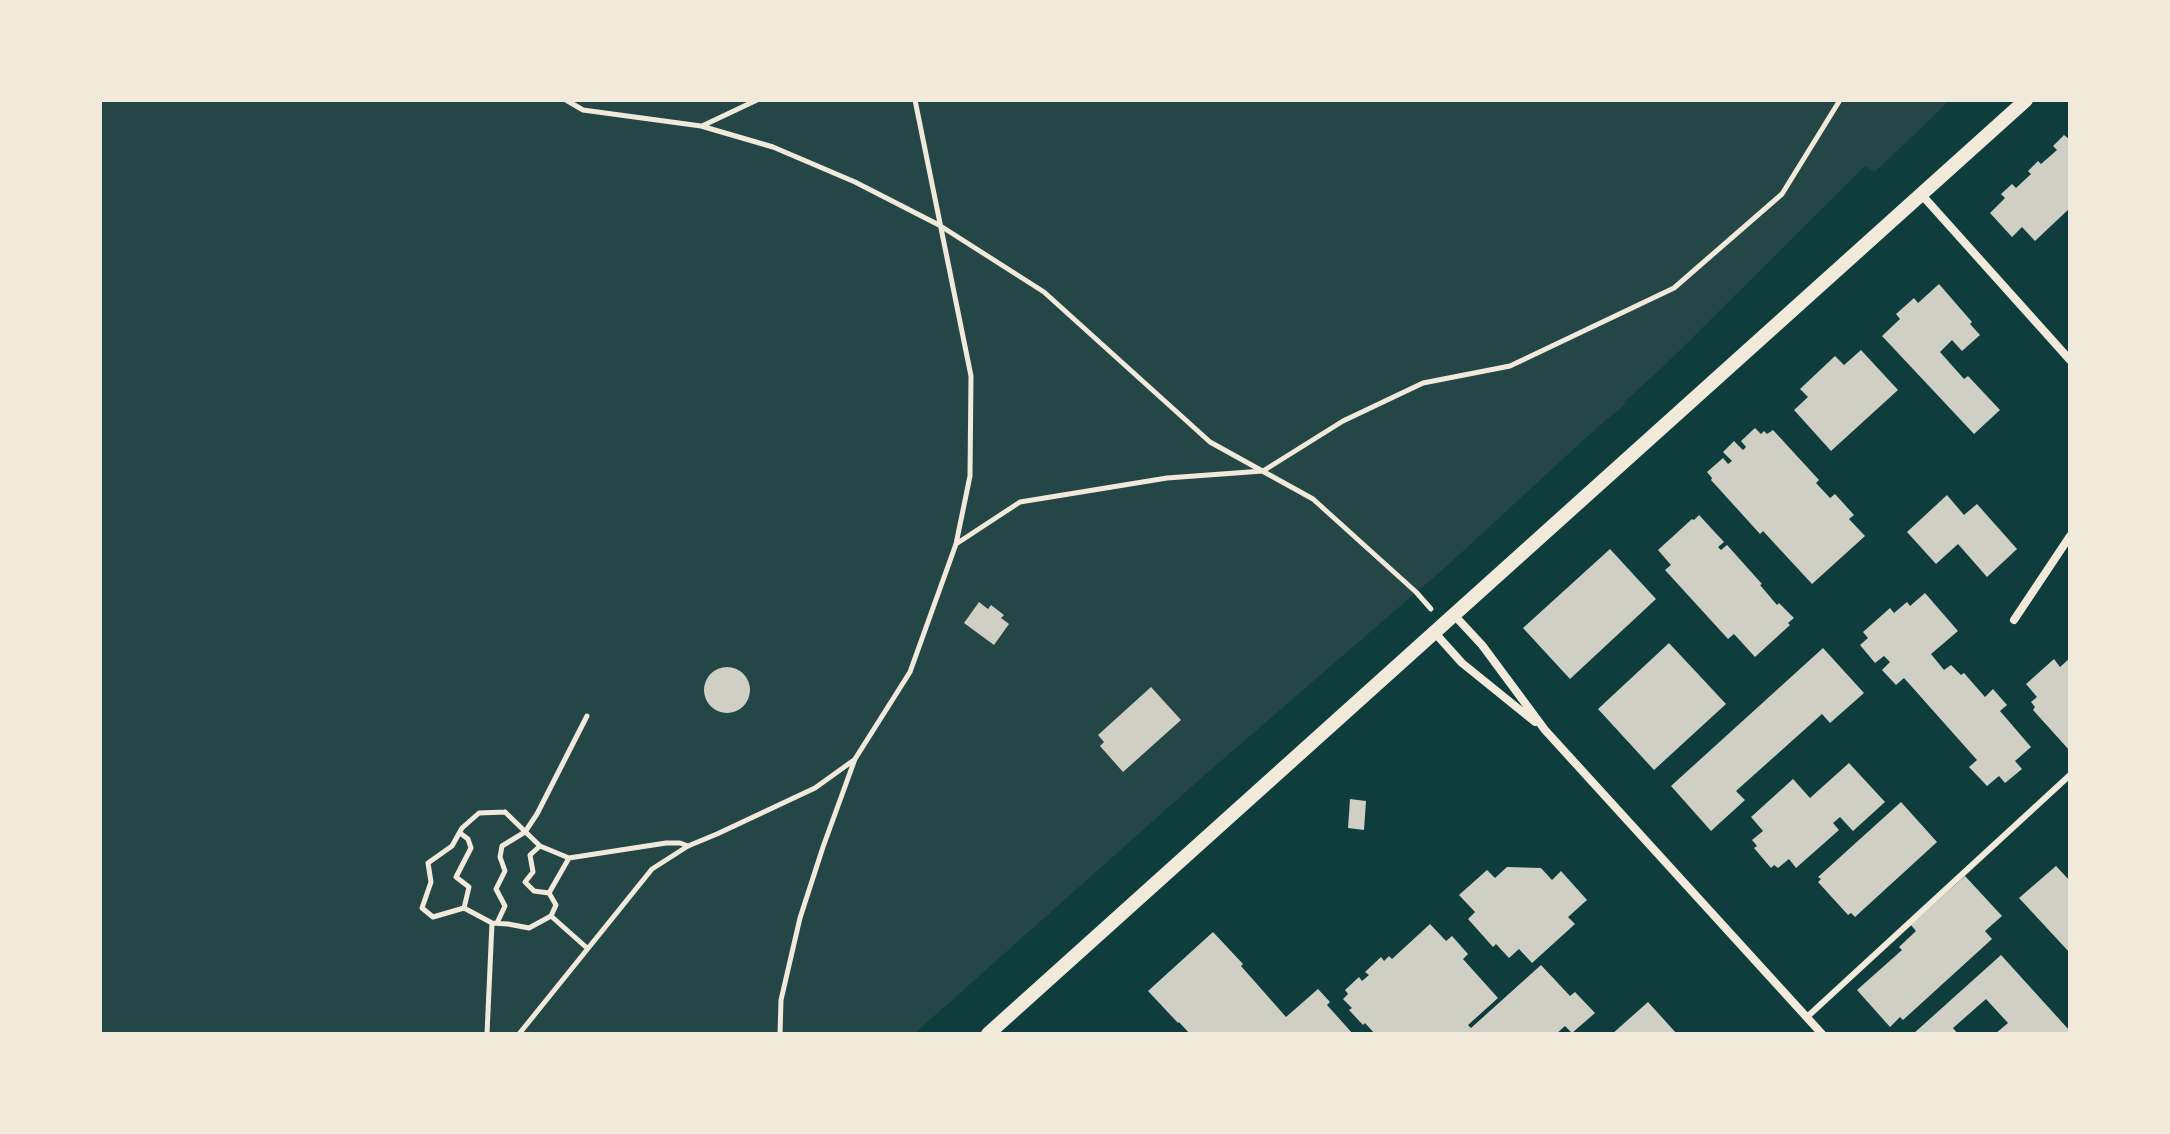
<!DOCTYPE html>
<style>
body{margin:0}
#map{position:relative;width:2170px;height:1134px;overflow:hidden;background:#0f3d3e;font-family:Montserrat,sans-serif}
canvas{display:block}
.frame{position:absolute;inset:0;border:102px solid #f1e9da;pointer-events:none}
</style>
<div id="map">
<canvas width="2170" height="1134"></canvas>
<div class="frame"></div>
</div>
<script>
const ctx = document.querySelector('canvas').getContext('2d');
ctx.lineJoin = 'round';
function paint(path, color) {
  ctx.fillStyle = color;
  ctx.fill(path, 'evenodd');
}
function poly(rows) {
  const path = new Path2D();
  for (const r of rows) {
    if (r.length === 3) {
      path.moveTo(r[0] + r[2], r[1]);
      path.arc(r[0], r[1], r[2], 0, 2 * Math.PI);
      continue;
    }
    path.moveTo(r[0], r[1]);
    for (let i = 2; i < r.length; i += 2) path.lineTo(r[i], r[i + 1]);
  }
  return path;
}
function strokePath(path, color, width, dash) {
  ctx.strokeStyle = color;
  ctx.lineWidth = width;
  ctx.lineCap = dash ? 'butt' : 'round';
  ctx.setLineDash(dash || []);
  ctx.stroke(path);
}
paint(poly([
 [100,100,1950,100,1875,172,1865,166,1664,366,1624,402,1625,405,1602,423,1449,564,1208,772,914,1034,100,1034]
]), '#244646');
paint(poly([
 [2064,135,2070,140,2070,208,2035,241,2022,227,2012,237,1990,213,2005,198,2001,194,2012,184,2016,188,2031,174,2028,171,2038,161,2041,164,2057,150,2053,146],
 [1939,284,1972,322,1970,324,1980,335,1962,351,1952,340,1940,352,1964,379,1968,376,2000,410,1974,434,1882,336,1900,319,1896,314,1914,298,1918,303],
 [1861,350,1898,390,1831,451,1794,410,1808,397,1800,389,1835,356,1844,365],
 [1755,428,1761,434,1764,431,1767,434,1773,430,1819,480,1816,483,1830,498,1835,494,1854,515,1849,519,1865,536,1812,584,1763,531,1760,534,1711,480,1712,478,1707,472,1723,458,1728,464,1732,461,1723,452,1734,441,1743,450,1746,447,1741,441],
 [1947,495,1964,515,1977,504,2017,549,1987,577,1958,544,1936,564,1907,532],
 [1699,515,1724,542,1718,547,1721,550,1727,545,1762,584,1760,585,1777,605,1779,603,1794,618,1788,623,1790,625,1755,657,1734,634,1728,639,1665,570,1671,565,1658,550,1692,519,1694,520],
 [1610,549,1656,599,1570,679,1523,628],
 [1925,593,1958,631,1931,654,1944,670,1951,665,1961,675,1964,673,1985,697,1993,689,2007,705,2000,711,2031,747,2015,761,2022,769,2005,783,1999,776,1987,786,1969,767,1977,760,1904,678,1896,685,1882,670,1890,662,1884,656,1875,663,1860,645,1868,638,1863,632,1890,608,1894,613,1907,602,1910,606],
 [979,602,988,609,991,605,1004,615,1001,618,1009,624,994,645,964,623],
 [1669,643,1726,704,1654,770,1598,709],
 [1823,648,1864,693,1830,723,1822,714,1736,791,1745,800,1711,831,1671,786],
 [2070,658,2070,751,2033,710,2035,707,2031,702,2037,697,2026,684,2054,659,2060,667],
 [727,690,23],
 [1151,687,1181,720,1123,772,1100,746,1104,742,1098,735],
 [1849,763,1885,802,1853,831,1840,817,1833,823,1839,830,1796,868,1789,859,1778,868,1774,865,1771,868,1754,848,1757,846,1752,840,1763,831,1751,817,1793,779,1810,798],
 [1350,799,1366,801,1364,830,1348,828],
 [1901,802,1937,842,1855,917,1851,913,1848,915,1818,882,1821,879,1818,877],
 [2056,866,2070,881,2070,953,2019,898],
 [1507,867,1541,868,1552,880,1561,871,1587,900,1568,917,1575,924,1532,963,1519,949,1509,958,1496,944,1493,947,1468,919,1475,912,1459,895,1487,870,1495,878],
 [1965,876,2002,916,1985,931,1992,939,1903,1020,1900,1017,1890,1027,1857,990,1902,950,1899,947,1916,931,1911,925],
 [1430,924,1446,941,1452,936,1468,954,1463,959,1498,998,1468,1025,1471,1028,1541,965,1570,996,1575,992,1595,1013,1572,1033,1565,1026,1556,1034,1375,1034,1365,1023,1363,1025,1349,1010,1352,1008,1343,999,1348,994,1345,990,1359,977,1362,981,1369,975,1365,972,1381,957,1384,961,1389,956,1392,959],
 [1213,932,1243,964,1241,966,1286,1017,1318,989,1330,1002,1327,1005,1353,1034,1190,1034,1179,1022,1178,1023,1148,991],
 [2001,955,2070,1031,2070,1034,1995,1034,2008,1023,1986,999,1953,1028,1958,1034,1913,1034],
 [1648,1002,1677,1034,1612,1034]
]), '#cfcfc3');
strokePath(poly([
 [566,100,583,110,701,126,773,147,855,182,939,225,1044,292,1210,442,1313,499,1416,592,1431,609],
 [702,126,757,100],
 [956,544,1020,502,1167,478,1263,471,1343,421,1423,383,1510,366,1674,288,1782,194,1840,100],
 [505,812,540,846,569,858,549,893,556,905,551,916,529,928,508,924,492,923,464,908,433,917,422,908,431,882,428,863,452,846,462,828,479,813,505,812],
 [460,833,468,839,471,848,456,877,469,887,464,908],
 [540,846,530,855,533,872,525,882,534,891,549,893],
 [569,858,666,843,680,843,688,846],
 [551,916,587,948],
 [497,923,505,906,496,889,505,871,500,857,502,846,525,832,537,814,587,716],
 [487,1034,492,923],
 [519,1034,652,869,688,846,717,834,815,788,854,760],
 [780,1034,781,1000,800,918,823,847,855,759,910,672,956,544,970,476,971,376,915,100]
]), '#f1e9da', 5);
strokePath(poly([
 [1807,1017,2070,775]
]), '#f1e9da', 6);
strokePath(poly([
 [1921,194,2070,360],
 [1455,616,1482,645,1545,730,1822,1034],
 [2014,620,2070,536],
 [1435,633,1462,663,1535,722]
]), '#f1e9da', 8);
strokePath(poly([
 [988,1034,2026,100]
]), '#f1e9da', 14);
</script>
